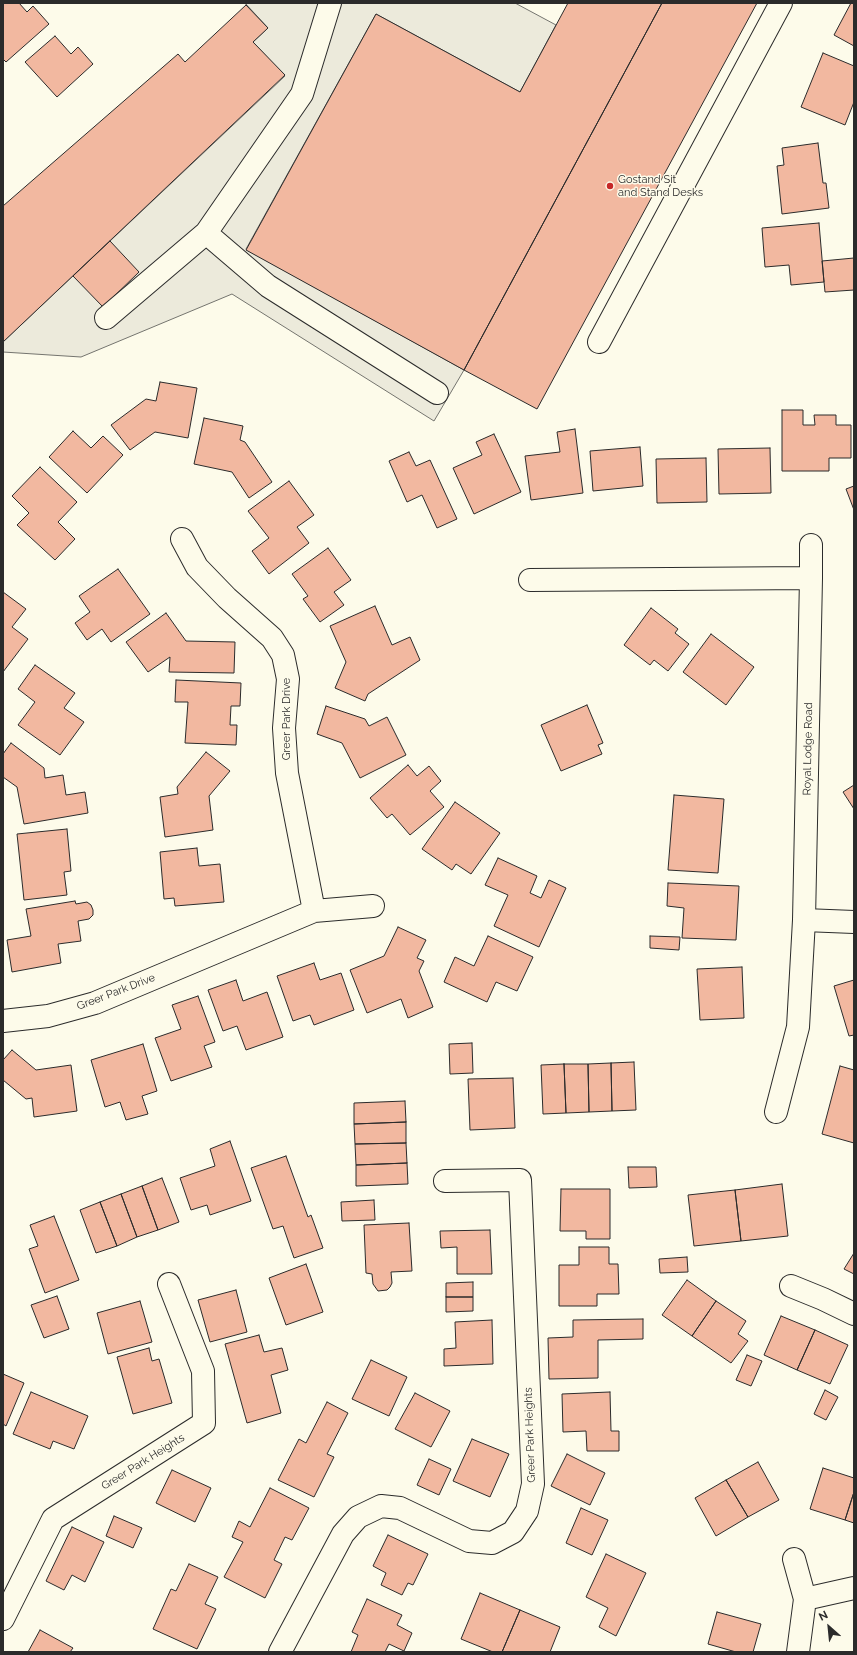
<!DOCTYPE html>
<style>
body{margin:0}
#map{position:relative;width:857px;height:1655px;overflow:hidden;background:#fdfbea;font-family:Raleway,sans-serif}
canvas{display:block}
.frame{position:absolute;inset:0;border:4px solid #2b2b2b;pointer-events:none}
.north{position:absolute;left:809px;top:1607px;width:40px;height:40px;-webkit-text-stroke:3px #fdfbea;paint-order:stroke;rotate:333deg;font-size:11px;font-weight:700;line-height:16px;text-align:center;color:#2b2b2b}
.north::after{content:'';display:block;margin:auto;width:14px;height:18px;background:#2b2b2b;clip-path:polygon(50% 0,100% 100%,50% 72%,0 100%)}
</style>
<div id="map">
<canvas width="857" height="1655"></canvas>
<div class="frame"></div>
<div class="north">N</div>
</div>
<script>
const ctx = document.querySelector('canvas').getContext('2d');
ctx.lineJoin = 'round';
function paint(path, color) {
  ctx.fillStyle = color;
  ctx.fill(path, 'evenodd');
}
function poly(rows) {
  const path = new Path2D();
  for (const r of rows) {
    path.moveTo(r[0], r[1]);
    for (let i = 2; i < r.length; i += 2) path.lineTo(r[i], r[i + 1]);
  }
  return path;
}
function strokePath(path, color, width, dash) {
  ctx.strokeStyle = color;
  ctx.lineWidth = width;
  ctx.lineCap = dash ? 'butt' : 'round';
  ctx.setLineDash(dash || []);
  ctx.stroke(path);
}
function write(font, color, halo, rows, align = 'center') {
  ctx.font = font + ' Raleway,sans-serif';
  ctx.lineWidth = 3;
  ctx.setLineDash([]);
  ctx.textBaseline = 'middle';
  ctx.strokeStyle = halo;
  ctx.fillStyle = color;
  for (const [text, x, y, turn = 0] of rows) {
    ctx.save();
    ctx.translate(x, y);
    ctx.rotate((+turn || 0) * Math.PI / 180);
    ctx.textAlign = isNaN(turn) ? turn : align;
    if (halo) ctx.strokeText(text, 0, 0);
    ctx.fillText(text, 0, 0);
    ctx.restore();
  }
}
const parking = poly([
 [245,3,515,3,556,25,520,92,376,14,246,249,464,370,434,421,232,294,81,357,3,352,3,342,285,76,253,42,268,28,245,3]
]);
paint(parking, '#eceadb');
strokePath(parking, '#74746e', 1);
const building = poly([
 [3,3,19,3,27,12,33,6,49,24,6,62,3,59,3,3],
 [568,3,662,3,464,370,246,250,376,14,520,92,568,3],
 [662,3,757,3,537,409,464,370,662,3],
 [851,3,854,3,854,46,834,35,851,3],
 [246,5,268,28,253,42,285,75,3,342,3,206,178,54,185,62,246,5],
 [55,36,71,54,78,47,93,64,57,97,25,62,55,36],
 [823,53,854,66,854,102,845,125,801,107,823,53],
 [818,143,823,183,826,183,829,208,782,214,777,166,784,165,782,148,818,143],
 [819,223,824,282,791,285,789,265,765,267,762,228,819,223],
 [110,241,139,272,103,307,73,276,110,241],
 [854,258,854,290,825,292,822,261,854,258],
 [160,382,197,388,188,438,155,432,130,450,111,425,146,399,156,401,160,382],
 [782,410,803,410,803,425,815,425,814,415,836,415,836,425,851,425,851,458,829,458,829,471,782,471,782,410],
 [204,418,243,426,240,440,245,442,272,482,249,498,232,472,194,464,204,418],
 [575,429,583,493,531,500,525,456,560,452,557,432,575,429],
 [73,431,91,448,103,436,123,455,87,493,49,457,73,431],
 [494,434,521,492,474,514,453,468,482,455,476,442,494,434],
 [640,447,643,486,593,491,590,451,640,447],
 [770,448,771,493,719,494,718,449,770,448],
 [409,452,416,466,430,460,457,519,437,528,422,495,407,502,389,461,409,452],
 [706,458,707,502,657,503,656,459,706,458],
 [40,467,77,502,58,522,75,539,55,560,17,525,29,513,12,496,40,467],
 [289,481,314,515,297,527,309,543,269,574,252,551,269,538,248,511,289,481],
 [854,486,854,510,846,489,854,486],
 [328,548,351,580,334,592,344,605,320,622,303,599,308,596,292,574,328,548],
 [118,569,150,614,111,642,102,629,87,640,75,623,90,612,79,596,118,569],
 [3,592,26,609,12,627,28,639,3,672,3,592],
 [375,606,392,645,410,637,420,660,368,694,365,701,335,688,346,662,330,626,375,606],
 [651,608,678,629,675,633,689,644,668,671,654,660,650,665,624,645,651,608],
 [166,613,186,641,235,642,234,673,169,672,170,657,148,672,126,642,166,613],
 [711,634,754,667,726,705,683,672,711,634],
 [35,665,75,693,64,708,84,722,60,755,18,725,35,702,18,689,35,665],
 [176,680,241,683,240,706,231,706,230,725,237,725,236,745,185,743,188,702,175,702,176,680],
 [587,705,603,743,598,745,602,754,561,771,541,725,587,705],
 [326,706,365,719,369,726,387,717,406,755,360,778,342,743,317,734,326,706],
 [11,743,44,768,45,778,63,775,66,795,85,792,88,813,24,824,17,787,3,777,3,754,11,743],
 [206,752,230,771,209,796,213,830,165,837,160,797,178,794,177,787,206,752],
 [408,765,417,776,429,766,441,781,430,791,444,807,410,835,392,814,387,818,370,798,408,765],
 [854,785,854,809,843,792,854,785],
 [674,795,724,799,718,873,668,870,674,795],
 [455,802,500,833,471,874,456,864,452,870,422,849,455,802],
 [67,829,71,871,64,872,67,895,24,900,17,834,67,829],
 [197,848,199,866,220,864,224,902,175,906,174,898,164,899,160,852,197,848],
 [498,858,537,876,530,893,541,898,549,880,566,888,539,947,494,926,508,895,485,885,498,858],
 [668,883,739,886,736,940,682,938,684,908,667,906,668,883],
 [75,901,76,904,87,902,91,905,93,910,93,915,89,919,78,921,81,941,58,944,61,963,12,972,7,940,31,936,26,909,75,901],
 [398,927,426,940,417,958,424,961,419,971,433,1007,408,1018,401,999,367,1013,350,970,384,956,398,927],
 [488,936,533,957,517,991,496,982,487,1002,444,982,455,957,474,966,488,936],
 [650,936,680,937,679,950,650,948,650,936],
 [314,963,320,980,341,973,354,1010,314,1025,310,1015,293,1021,277,976,314,963],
 [742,967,744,1018,700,1020,697,969,742,967],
 [236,980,243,1001,267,992,283,1037,246,1050,237,1026,223,1031,208,990,236,980],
 [854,980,854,1035,849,1036,834,986,854,980],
 [198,996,215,1042,204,1046,212,1067,171,1081,155,1038,181,1029,172,1005,198,996],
 [472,1043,473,1073,450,1074,449,1044,472,1043],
 [143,1044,157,1091,142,1096,148,1114,126,1120,120,1102,105,1107,91,1060,143,1044],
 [12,1050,36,1070,71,1065,77,1111,34,1117,32,1098,26,1099,3,1080,3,1060,12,1050],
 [634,1062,636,1110,612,1111,611,1063,634,1062],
 [611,1063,612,1111,589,1112,588,1064,611,1063],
 [564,1064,588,1064,589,1112,566,1113,564,1064],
 [564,1064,566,1113,543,1114,541,1065,564,1064],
 [840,1066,854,1070,854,1143,822,1134,840,1066],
 [513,1078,515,1128,470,1130,468,1079,513,1078],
 [405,1101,406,1122,354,1124,354,1103,405,1101],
 [406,1122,406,1143,355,1144,354,1124,406,1122],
 [230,1141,251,1201,210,1215,207,1205,191,1210,180,1178,215,1166,210,1149,230,1141],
 [406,1143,407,1163,356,1165,355,1144,406,1143],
 [286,1156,308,1217,311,1215,323,1248,294,1258,283,1226,273,1229,251,1168,286,1156],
 [407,1163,408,1184,356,1186,356,1165,407,1163],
 [628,1167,656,1167,657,1187,629,1188,628,1167],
 [162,1178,179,1222,158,1230,142,1186,162,1178],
 [782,1184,788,1236,741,1241,735,1190,782,1184],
 [142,1186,158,1230,137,1237,121,1194,142,1186],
 [561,1189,610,1189,610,1239,586,1239,586,1231,560,1231,561,1189],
 [735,1190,741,1241,694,1246,688,1195,735,1190],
 [121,1194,137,1237,117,1246,100,1202,121,1194],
 [374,1200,375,1220,342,1221,341,1202,374,1200],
 [100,1202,117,1246,96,1253,80,1210,100,1202],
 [54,1216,79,1280,45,1293,29,1249,38,1246,30,1225,54,1216],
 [409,1223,412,1271,391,1272,392,1283,390,1287,387,1290,378,1291,373,1284,372,1274,366,1273,364,1225,409,1223],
 [490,1230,492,1274,457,1274,457,1247,441,1248,440,1231,490,1230],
 [579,1247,609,1247,609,1264,618,1264,619,1294,597,1294,597,1306,559,1306,559,1265,579,1265,579,1247],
 [854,1253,854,1274,844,1269,854,1253],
 [687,1257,688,1272,660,1273,659,1259,687,1257],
 [306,1264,323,1312,286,1325,269,1278,306,1264],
 [687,1280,716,1301,692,1336,662,1315,687,1280],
 [473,1282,473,1297,446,1297,446,1283,473,1282],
 [236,1290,247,1332,210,1342,198,1300,236,1290],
 [57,1296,69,1329,44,1338,31,1305,57,1296],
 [446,1297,473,1297,473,1311,446,1312,446,1297],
 [140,1301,152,1342,108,1354,97,1313,140,1301],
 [716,1301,746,1321,738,1334,748,1341,731,1363,692,1336,716,1301],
 [781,1316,815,1330,797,1370,764,1355,781,1316],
 [643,1319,643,1339,598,1340,598,1378,549,1379,548,1338,573,1337,573,1320,643,1319],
 [492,1320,493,1364,444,1366,444,1349,456,1348,455,1322,492,1320],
 [815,1330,848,1345,830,1384,797,1370,815,1330],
 [259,1335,264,1352,282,1348,288,1370,271,1375,281,1413,247,1423,225,1344,259,1335],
 [149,1348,152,1361,159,1359,172,1403,133,1414,117,1357,149,1348],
 [747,1355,762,1361,751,1386,736,1380,747,1355],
 [371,1360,407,1377,389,1416,352,1399,371,1360],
 [3,1374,24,1383,6,1426,3,1424,3,1374],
 [825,1390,838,1397,826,1420,814,1414,825,1390],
 [31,1392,88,1416,74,1449,53,1441,50,1449,13,1434,31,1392],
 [610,1392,611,1431,619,1431,619,1451,587,1451,586,1431,563,1432,562,1394,610,1392],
 [415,1393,450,1411,431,1447,395,1429,415,1393],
 [327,1402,348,1413,327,1454,334,1457,314,1497,278,1480,299,1439,306,1443,327,1402],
 [472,1439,509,1454,490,1497,453,1481,472,1439],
 [567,1454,605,1473,590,1505,551,1486,567,1454],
 [429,1459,451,1469,439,1495,417,1485,429,1459],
 [758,1462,779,1500,748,1517,726,1480,758,1462],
 [823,1468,854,1478,854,1492,845,1520,810,1509,823,1468],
 [172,1470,211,1488,195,1522,156,1503,172,1470],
 [726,1480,748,1517,716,1536,695,1498,726,1480],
 [270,1488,309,1508,292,1540,285,1537,274,1560,282,1564,265,1598,224,1577,243,1542,232,1537,239,1521,250,1527,270,1488],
 [854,1492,854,1523,845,1520,854,1492],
 [581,1508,608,1520,592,1555,566,1543,581,1508],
 [114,1516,142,1528,133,1548,106,1536,114,1516],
 [72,1527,104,1542,85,1582,72,1575,64,1590,46,1581,72,1527],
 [388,1535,428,1554,413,1585,408,1583,402,1595,381,1585,386,1573,373,1566,388,1535],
 [606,1554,646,1573,616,1636,599,1627,608,1608,586,1597,606,1554],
 [189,1564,218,1577,205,1604,216,1609,197,1649,153,1629,171,1589,176,1591,189,1564],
 [480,1593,520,1610,502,1652,493,1652,461,1639,480,1593],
 [367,1599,402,1615,397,1625,412,1633,404,1651,389,1644,385,1652,351,1652,358,1635,352,1632,367,1599],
 [520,1610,560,1627,550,1652,502,1652,520,1610],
 [717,1612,761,1624,753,1652,736,1652,708,1644,717,1612],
 [40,1630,73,1648,70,1652,28,1652,40,1630]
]);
paint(building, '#f2b8a0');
strokePath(building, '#2b2b2b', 1);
const minor = poly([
 [206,233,268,286,437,393],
 [106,318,206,233,302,94,330,3],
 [599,342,781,3],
 [182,539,197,567,227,598,272,638,283,655,288,679,284,728,287,773,314,911],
 [811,578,811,545],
 [530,580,811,578,804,920,854,922],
 [3,1021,48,1016,95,1003,314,911,373,906],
 [776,1112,798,1027,804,920],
 [791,1286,823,1299,854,1314],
 [794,1559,805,1599,798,1652],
 [805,1599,854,1588],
 [3,1619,53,1519,204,1423,203,1371,169,1284],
 [280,1652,343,1534,358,1517,381,1506,400,1508,469,1541,492,1543,513,1532,527,1511,533,1484,520,1180,445,1181]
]);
strokePath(minor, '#2b2b2b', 24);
strokePath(minor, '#fdfbea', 22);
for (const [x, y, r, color] of [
 [610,186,4,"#c62828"]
]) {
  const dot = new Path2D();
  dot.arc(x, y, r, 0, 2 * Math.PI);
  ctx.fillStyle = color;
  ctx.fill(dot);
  strokePath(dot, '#fdfbea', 1.5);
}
write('11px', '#2b2b2b', '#fdfbea', [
 ["Gostand Sit",618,180],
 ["and Stand Desks",618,193]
], 'left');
write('11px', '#2b2b2b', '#fdfbea', [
 ["Greer Park Drive",287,719,-90],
 ["Royal Lodge Road",808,749,-89],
 ["Greer Park Drive",116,992,-21],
 ["Greer Park Heights",530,1435,-92],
 ["Greer Park Heights",143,1462,-32]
]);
</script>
